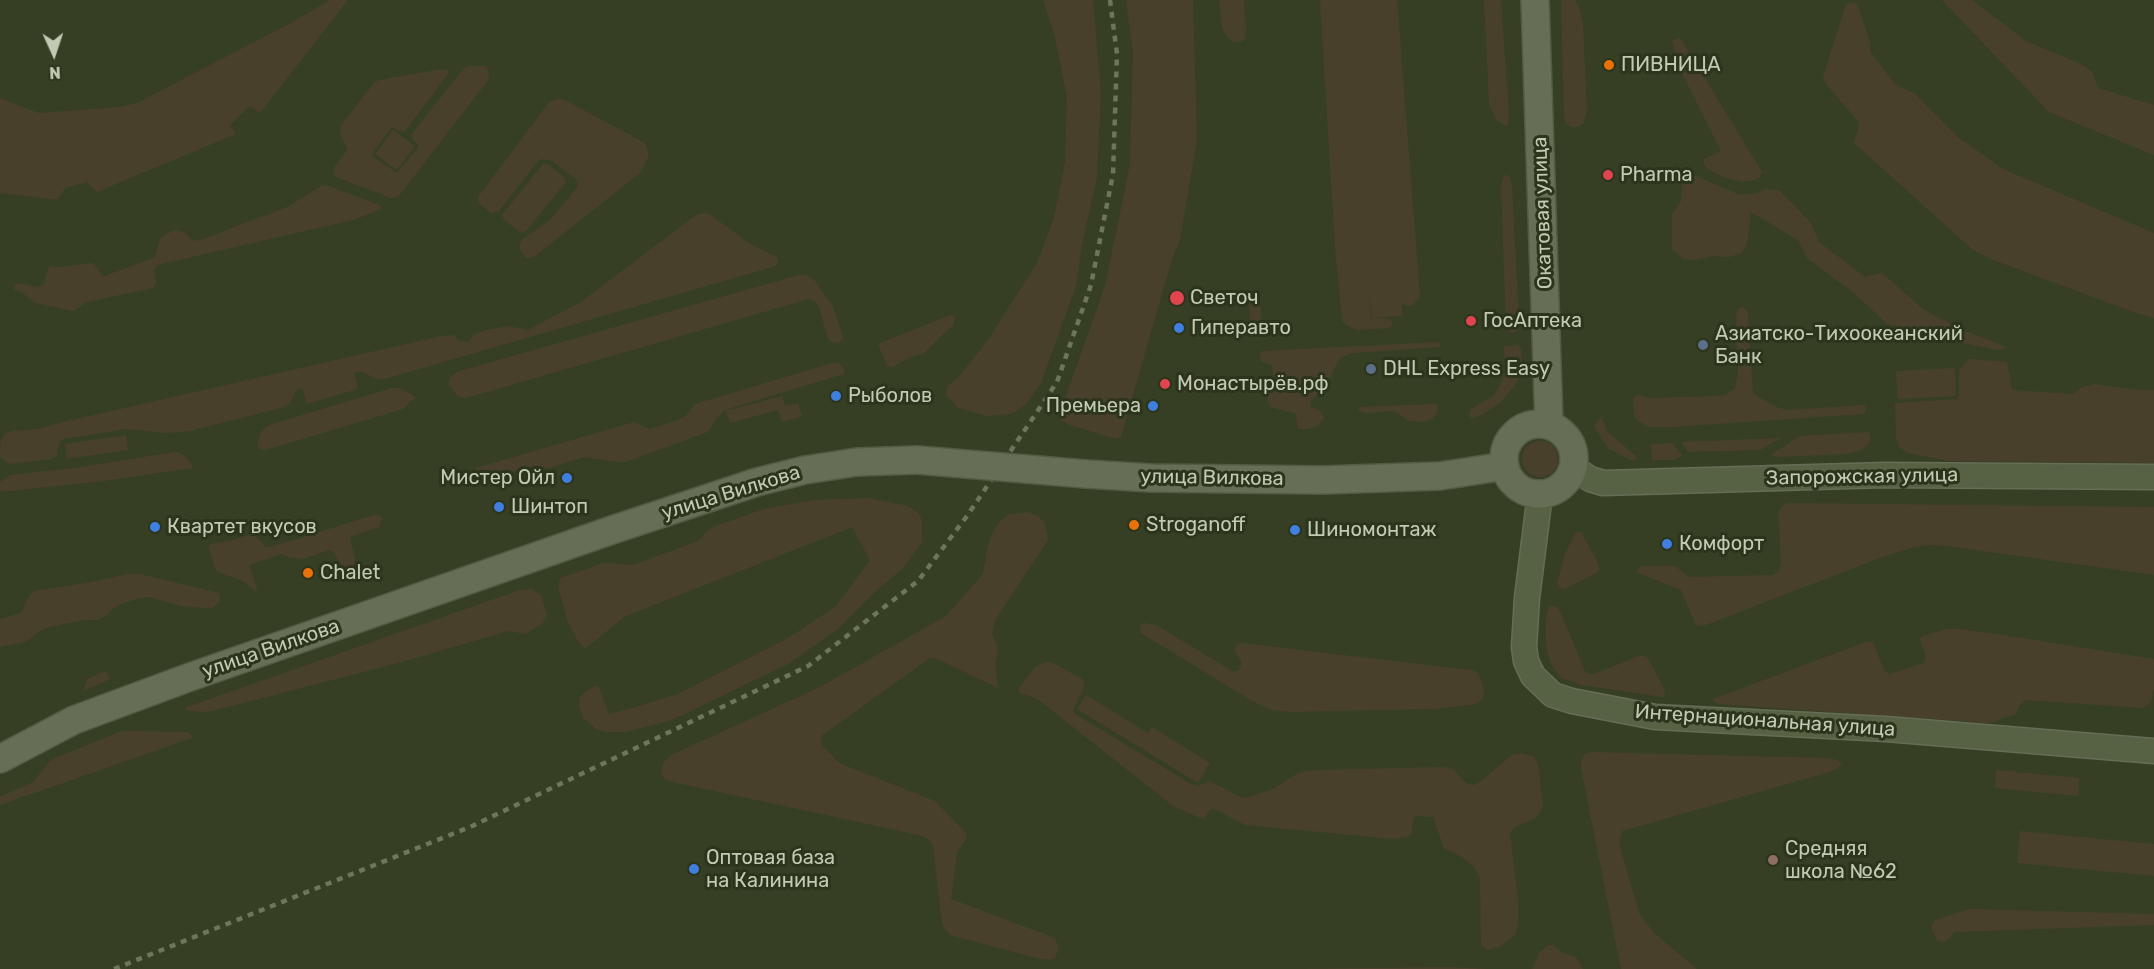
<!DOCTYPE html>
<meta charset="utf-8">
<style>
body{margin:0}
#map{position:relative;width:2154px;height:969px;overflow:hidden;background:#363f23;font-family:Rubik,sans-serif}
canvas{display:block}
.north{position:absolute;left:24px;top:24px;width:60px;height:60px;-webkit-text-stroke:4px #2c341c;paint-order:stroke;rotate:177deg;font-size:16px;font-weight:700;line-height:24px;text-align:center;color:#c2cab3}
.north::after{content:'';display:block;margin:auto;width:21px;height:27px;background:#c2cab3;clip-path:polygon(50% 0,100% 100%,50% 72%,0 100%)}
</style>
<div id="map">
<canvas width="2154" height="969"></canvas>
<div class="north">N</div>
</div>
<script>
const ctx = document.querySelector('canvas').getContext('2d');
ctx.lineJoin = 'round';
function paint(path, color) {
  ctx.fillStyle = color;
  ctx.fill(path, 'evenodd');
}
function poly(rows) {
  const path = new Path2D();
  for (const r of rows) {
    if (r.length === 3) {
      path.moveTo(r[0] + r[2], r[1]);
      path.arc(r[0], r[1], r[2], 0, 2 * Math.PI);
      continue;
    }
    path.moveTo(r[0], r[1]);
    for (let i = 2; i < r.length; i += 2) path.lineTo(r[i], r[i + 1]);
  }
  return path;
}
function strokePath(path, color, width, dash) {
  ctx.strokeStyle = color;
  ctx.lineWidth = width;
  ctx.lineCap = dash ? 'butt' : 'round';
  ctx.setLineDash(dash || []);
  ctx.stroke(path);
}
function write(font, color, halo, rows, align = 'center') {
  ctx.font = font + ' Rubik,sans-serif';
  ctx.lineWidth = 6;
  ctx.setLineDash([]);
  ctx.textBaseline = 'middle';
  ctx.strokeStyle = halo;
  ctx.fillStyle = color;
  for (const [text, x, y, turn = 0] of rows) {
    ctx.save();
    ctx.translate(x, y);
    ctx.rotate((+turn || 0) * Math.PI / 180);
    ctx.textAlign = isNaN(turn) ? turn : align;
    if (halo) ctx.strokeText(text, 0, 0);
    ctx.fillText(text, 0, 0);
    ctx.restore();
  }
}
paint(poly([
 [330,0,348,0,260,113,250,106,230,125,236,134,97,192,87,182,65,188,57,200,0,193,0,98,39,113,120,107,137,103,289,24],
 [1043,0,1093,0,1101,92,1097,178,1082,244,1076,286,1041,383,1026,404,1011,414,986,416,958,408,946,395,947,387,960,375,988,340,1037,263,1054,218,1065,162,1067,97,1054,33],
 [1126,0,1193,0,1197,140,1180,240,1172,259,1121,437,1116,439,1067,424,1058,418,1105,286,1130,164,1133,53],
 [1219,0,1244,0,1246,30,1245,39,1241,42,1234,42,1227,37,1222,28],
 [1320,0,1397,0,1420,297,1413,305,1408,306,1402,304,1402,316,1372,318,1369,289,1371,318,1390,319,1393,323,1390,328,1356,330,1349,327,1342,321,1335,247],
 [1484,0,1501,0,1509,117,1508,124,1506,126,1497,121,1489,104],
 [1561,0,1575,0,1579,7,1583,24,1587,110,1583,123,1579,127,1571,127,1566,123,1564,116],
 [1942,0,1972,0,2026,41,2083,65,2092,72,2098,88,2154,105,2154,155,2049,112],
 [1854,2,1858,6,1870,43,1870,51,1895,84,1914,93,1959,138,2003,169,2154,233,2154,318,2136,313,1988,258,1973,250,1854,143,1859,125,1857,120,1825,83,1823,77,1845,7,1848,3],
 [1678,38,1681,39,1762,172,1760,177,1756,180,1743,182,1726,178,1708,169,1704,164,1704,159,1721,151,1680,69,1672,41],
 [468,66,486,66,488,69,489,79,398,197,391,198,334,176,333,169,348,149,340,135,341,125,374,83,379,80,442,69,448,70,448,74,405,131,399,131,392,127,373,152,373,157,397,173,417,149,418,145,414,141,411,135,464,68],
 [560,99,565,100,645,143,648,151,648,157,640,173,535,256,527,259,519,248,522,239,549,221,577,188,578,181,552,161,543,159,539,160,498,212,491,213,481,205,478,203,478,197,550,101],
 [393,130,415,146,397,170,375,154],
 [543,164,549,165,564,177,566,182,526,231,521,233,504,220,502,215],
 [1506,174,1510,178,1512,186,1519,323,1518,331,1512,333,1509,332,1506,323,1501,189,1503,178],
 [1694,175,1740,195,1758,193,1765,189,1779,190,1811,223,1819,242,1865,277,1882,273,1923,309,1958,328,2004,346,2005,349,1998,350,1934,337,1887,324,1854,293,1807,258,1799,241,1751,212,1747,245,1741,253,1729,257,1713,256,1694,260,1683,259,1672,249,1672,214,1681,201,1682,184,1685,179],
 [326,185,380,205,382,209,353,220,157,265,154,271,156,283,153,288,87,302,73,311,35,303,24,294,14,289,13,286,18,283,38,287,43,285,48,268,51,266,62,267,91,263,94,264,103,276,105,276,155,257,161,237,175,230,184,232,191,239,198,241,287,207,321,186],
 [703,213,709,214,749,243,776,257,778,261,776,266,381,380,374,378,364,372,354,372,358,389,307,404,302,388,295,392,290,403,284,407,191,431,167,433,126,429,63,439,59,443,57,456,51,459,9,464,2,459,0,455,1,440,5,434,12,431,38,429,63,422,437,337,453,335,460,341,468,342,475,334,487,330,508,326,528,330,581,302,696,215],
 [799,275,808,276,815,281,833,307,843,336,843,340,837,343,831,342,828,339,819,307,814,301,809,299,466,398,458,397,449,385,449,379,455,373,463,370],
 [1255,299,1260,304,1263,332,1263,335,1257,338,1251,333,1249,306,1250,300],
 [1742,307,1747,310,1748,314,1753,392,1757,396,1779,408,1789,410,1862,405,1866,407,1864,414,1673,427,1649,427,1638,421,1634,416,1633,399,1637,395,1651,398,1714,396,1725,395,1735,389,1738,374,1736,315,1739,308],
 [950,315,955,317,953,325,923,354,910,357,893,367,887,366,878,344],
 [1437,342,1441,344,1440,347,1352,353,1344,356,1339,359,1328,381,1310,402,1311,407,1320,411,1324,418,1317,426,1308,429,1298,429,1296,415,1294,413,1270,407,1267,399,1270,390,1274,385,1272,365,1262,362,1260,355,1262,351],
 [1518,345,1521,349,1522,367,1516,384,1500,403,1479,416,1471,418,1469,416,1471,409,1493,396,1501,383,1505,369,1504,346],
 [1969,359,2007,362,2012,390,2073,394,2082,387,2095,384,2137,390,2154,390,2154,463,1949,461,1908,453,1899,447,1896,438,1895,403,1957,399,1959,397,1959,370],
 [832,363,840,364,844,369,844,374,725,410,716,419,708,432,625,462,617,462,584,457,549,468,533,466,495,476,479,474,476,471,476,468,634,422,650,429,684,418,695,404],
 [1955,368,1956,396,1898,399,1896,371],
 [392,388,400,388,414,396,415,399,411,401,403,409,266,450,259,449,257,445,261,432,269,425],
 [782,396,785,406,798,403,802,416,782,422,778,410,730,423,726,411],
 [1436,404,1438,407,1436,414,1433,418,1425,422,1409,421,1394,411,1364,413,1358,410,1360,407],
 [1601,417,1608,432,1637,457,1636,460,1630,460,1608,448,1594,426],
 [1869,432,1871,438,1868,445,1861,450,1848,454,1776,457,1771,455,1800,436],
 [126,435,128,450,67,459,65,444],
 [1781,438,1760,450,1688,452,1681,442],
 [1540,459,18],
 [1672,443,1682,455,1675,460,1652,460,1651,444],
 [175,452,183,454,192,465,192,468,104,481,0,492,0,482,10,475,75,468],
 [868,498,909,506,919,514,922,521,922,542,903,568,874,593,838,629,788,664,672,720,626,732,606,732,596,729,583,718,579,706,579,698,586,691,598,685,609,714,633,708,680,693,790,637,836,606,870,560,852,527,624,617,585,649,578,641,568,622,558,587,560,578,604,563,633,565,698,541,708,530,716,526,764,509,815,500],
 [1787,503,2154,507,2154,575,1947,546,1928,545,1914,547,1883,557,1703,626,1696,625,1681,590,1637,572,1640,566,1675,566,1689,577,1772,575,1779,570,1781,563,1778,512,1782,507],
 [1028,512,1038,516,1045,523,1048,540,994,622,992,634,998,648,995,666,998,688,935,658,930,658,821,736,822,745,839,763,935,801,966,833,967,837,957,853,951,899,1055,938,1059,948,1055,958,1050,960,1040,959,950,935,944,928,941,916,933,845,929,840,923,836,668,781,663,777,661,773,663,763,671,755,820,687,946,616,983,574,988,545,993,532,1000,521,1009,514],
 [374,515,379,515,382,518,379,527,352,536,350,538,355,559,354,565,349,568,343,567,333,552,329,550,303,559,288,557,281,554,249,565,257,588,256,592,243,581,217,572,208,547,210,544,230,541,249,535,256,537,266,547,271,547],
 [1576,532,1581,532,1599,565,1599,570,1596,573,1564,589,1559,588,1557,584,1565,554],
 [128,574,140,574,219,593,220,601,212,608,205,608,181,606,149,597,136,599,116,606,107,615,98,620,85,620,53,626,43,629,25,642,0,647,0,619,21,613,29,596,34,591,92,582],
 [531,589,541,595,547,615,543,623,526,634,508,631,402,662,212,711,200,712,185,710,187,707,477,605,517,591],
 [1549,606,1558,607,1585,671,1589,674,1594,674,1642,655,1647,657,1665,690,1665,695,1663,697,1581,685,1560,677,1554,669,1548,655,1546,643,1546,619],
 [1144,623,1156,625,1232,671,1237,671,1241,666,1241,661,1234,649,1236,645,1241,643,1471,670,1477,672,1481,680,1484,692,1483,698,1478,703,1470,705,1432,709,1290,712,1272,710,1252,701,1141,633,1140,624],
 [1947,629,1960,629,2016,637,2154,659,2154,688,2151,702,2143,708,2026,700,2019,706,2016,714,1990,723,1718,704,1714,702,1713,699,1866,642,1873,642,1884,670,1890,674,1924,663,1926,657,1920,639,1923,636],
 [1045,662,1051,662,1082,679,1084,684,1083,690,1073,710,1075,714,1191,784,1198,786,1210,781,1242,798,1250,797,1275,788,1298,773,1318,770,1443,767,1453,769,1467,784,1474,785,1480,782,1512,755,1523,753,1534,757,1538,764,1543,807,1536,818,1515,827,1510,833,1518,900,1518,924,1515,935,1499,947,1488,950,1481,945,1480,878,1473,866,1462,857,1444,848,1433,817,1416,816,1413,818,1412,833,1407,837,1393,839,1245,825,1214,809,1211,809,1204,819,1200,818,1173,806,1039,700,1019,692,1019,688,1035,667],
 [106,671,110,679,83,691,87,679],
 [1086,695,1148,733,1152,727,1210,763,1198,783,1077,709],
 [128,731,188,732,192,736,192,738,0,805,0,797,33,782,49,762,55,758,119,732],
 [1590,752,1828,758,1837,760,1842,764,1837,769,1826,773,1622,831,1619,844,1639,913,1653,932,1697,969,1621,969,1581,768,1581,760,1584,755],
 [1996,770,2079,778,2078,796,1995,788],
 [2020,831,2154,844,2154,876,2017,863],
 [1970,909,2154,914,2154,925,1955,932,1945,942,1937,941,1931,927,1935,920],
 [1548,945,1554,945,1561,952,1576,957,1583,969,1532,969,1539,953],
 [1450,967,1489,969,1294,969]
]), '#49402c');
const secondary = poly([
 [1574,468,1590,479,1603,483,1885,475,2154,477],
 [1540,494,1527,598,1524,647,1526,661,1533,676,1553,695,1572,701,1655,717,1886,729,2154,751]
]);
const primary = poly([
 [1535,0,1549,425],
 [1539,459,35],
 [1086,474,1151,478,1323,480,1440,476,1505,466],
 [0,759,74,720,190,677,612,530,757,482,805,470,857,462,917,460]
]);
strokePath(secondary, '#656d55', 27);
strokePath(primary, '#535b43', 30);
strokePath(secondary, '#576245', 24);
strokePath(primary, '#666f55', 27);
strokePath(poly([
 [114,969,470,827,808,666,918,581,967,516,1057,382,1091,285,1113,174,1117,54,1110,0]
]), '#6c7659', 4.5, [6, 6]);
const primaryBridge = poly([
 [917,460,1086,474]
]);
strokePath(primaryBridge, '#535b43', 30, []);
strokePath(primaryBridge, '#666f55', 27);
for (const [x, y, r, color] of [
 [1609,65,6,"#e8710a"],
 [1608,175,6,"#e0444e"],
 [1177,298,8,"#e0444e"],
 [1471,321,6,"#e0444e"],
 [1179,328,6,"#3f7fe0"],
 [1703,345,6,"#5c6f8a"],
 [1371,369,6,"#5c6f8a"],
 [1165,384,6,"#e0444e"],
 [836,396,6,"#3f7fe0"],
 [1153,406,6,"#3f7fe0"],
 [567,478,6,"#3f7fe0"],
 [499,507,6,"#3f7fe0"],
 [1134,525,6,"#e8710a"],
 [155,527,6,"#3f7fe0"],
 [1295,530,6,"#3f7fe0"],
 [1667,544,6,"#3f7fe0"],
 [308,573,6,"#e8710a"],
 [1773,860,6,"#8d6e63"],
 [694,869,6,"#3f7fe0"]
]) {
  const dot = new Path2D();
  dot.arc(x, y, r, 0, 2 * Math.PI);
  ctx.fillStyle = color;
  ctx.fill(dot);
  strokePath(dot, '#2c341c', 2);
}
write('20px', '#c2cab3', '#2c341c', [
 ["ПИВНИЦА",1621,65],
 ["Pharma",1620,175],
 ["Светоч",1190,298],
 ["ГосАптека",1483,321],
 ["Гиперавто",1191,328],
 ["Азиатско-Тихоокеанский",1715,334],
 ["Банк",1715,357],
 ["DHL Express Easy",1383,369],
 ["Монастырёв.рф",1177,384],
 ["Рыболов",848,396],
 ["Премьера",1141,406,"right"],
 ["Мистер Ойл",555,478,"right"],
 ["Шинтоп",511,507],
 ["Stroganoff",1146,525],
 ["Квартет вкусов",167,527],
 ["Шиномонтаж",1307,530],
 ["Комфорт",1679,544],
 ["Chalet",320,573],
 ["Средняя",1785,849],
 ["школа №62",1785,872],
 ["Оптовая база",706,858],
 ["на Калинина",706,881]
], 'left');
write('20px', '#c2cab3', '#2c341c', [
 ["Окатовая улица",1543,213,-92],
 ["Запорожская улица",1862,477,-1],
 ["улица Вилкова",1212,478,1],
 ["улица Вилкова",731,493,-17],
 ["улица Вилкова",271,649,-19],
 ["Интернациональная улица",1765,721,4]
]);
</script>
